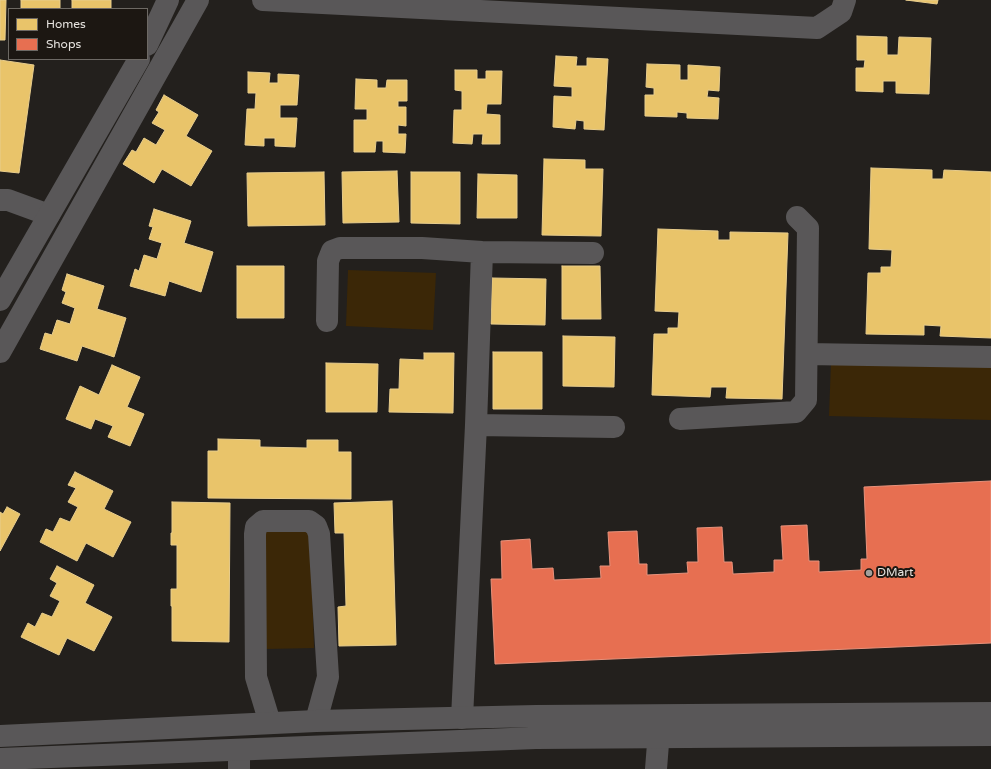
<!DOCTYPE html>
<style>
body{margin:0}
#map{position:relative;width:991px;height:769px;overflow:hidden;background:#23201d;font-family:"Varela Round",sans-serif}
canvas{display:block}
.legend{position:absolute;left:8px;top:8px;width:140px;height:52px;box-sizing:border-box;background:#1c1712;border:1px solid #6d6964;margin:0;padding:5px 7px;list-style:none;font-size:12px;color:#e6e3df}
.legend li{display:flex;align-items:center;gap:8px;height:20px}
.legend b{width:20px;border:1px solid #6d6964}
</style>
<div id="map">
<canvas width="991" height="769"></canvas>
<ul class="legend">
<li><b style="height:11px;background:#e9c46a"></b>Homes</li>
<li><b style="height:11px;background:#e76f51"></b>Shops</li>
</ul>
</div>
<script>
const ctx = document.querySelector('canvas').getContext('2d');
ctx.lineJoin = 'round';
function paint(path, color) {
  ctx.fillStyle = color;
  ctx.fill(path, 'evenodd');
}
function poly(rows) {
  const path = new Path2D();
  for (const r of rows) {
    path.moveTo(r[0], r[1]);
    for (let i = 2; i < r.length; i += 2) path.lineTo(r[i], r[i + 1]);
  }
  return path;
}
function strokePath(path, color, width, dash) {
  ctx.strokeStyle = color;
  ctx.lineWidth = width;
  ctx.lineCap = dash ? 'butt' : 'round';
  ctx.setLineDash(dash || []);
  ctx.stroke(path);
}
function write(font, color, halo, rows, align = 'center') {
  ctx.font = font + ' "Varela Round",sans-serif';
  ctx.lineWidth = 4;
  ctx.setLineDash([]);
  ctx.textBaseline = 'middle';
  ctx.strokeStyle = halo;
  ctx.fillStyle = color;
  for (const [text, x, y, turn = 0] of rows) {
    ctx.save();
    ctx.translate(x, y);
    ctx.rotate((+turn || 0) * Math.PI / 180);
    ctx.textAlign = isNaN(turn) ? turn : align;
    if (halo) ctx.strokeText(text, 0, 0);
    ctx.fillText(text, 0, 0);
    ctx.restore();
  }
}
paint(poly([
 [348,270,436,273,433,330,346,326],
 [831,362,991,366,991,420,829,416],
 [310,526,314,648,265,649,260,528]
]), '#3b2707');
const homes = poly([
 [0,0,6,0,5,40,0,40,0,0],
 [21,0,60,0,60,9,21,9,21,0],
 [72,0,111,0,111,9,72,9,72,0],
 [906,0,938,0,937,4,906,0],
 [857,36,887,37,887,55,898,55,899,37,931,38,929,94,896,93,896,81,883,81,883,92,856,91,856,68,864,68,865,60,857,60,857,36],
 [556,56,577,57,576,66,587,66,587,58,608,59,604,130,584,129,584,121,576,120,575,129,553,127,554,96,572,97,572,87,554,86,556,56],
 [0,60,34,65,19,173,0,171,0,60],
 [647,64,680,65,680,80,688,80,688,65,720,67,719,91,708,90,707,97,719,98,718,119,687,118,687,113,677,112,677,117,645,116,645,95,654,95,654,88,646,87,647,64],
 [455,70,477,70,477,79,486,79,486,71,502,71,501,104,487,104,486,114,500,115,500,144,482,144,483,134,473,134,472,144,453,143,454,110,462,110,462,91,455,90,455,70],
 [248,72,270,73,269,83,278,83,278,74,299,75,297,105,280,105,280,118,297,118,295,147,275,146,275,138,264,138,264,146,245,145,247,109,255,109,256,93,248,93,248,72],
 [356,79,377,80,377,88,386,88,387,80,407,80,407,101,398,101,398,107,406,107,406,126,398,125,398,134,406,134,405,153,383,152,383,141,376,141,375,152,354,152,354,120,367,120,367,109,355,109,356,79],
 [164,95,198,115,186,136,212,151,191,186,162,169,154,183,123,164,132,150,136,152,144,138,156,145,165,130,152,123,159,112,156,110,164,95],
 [544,159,585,160,585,169,603,169,601,236,542,235,544,159],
 [871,168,932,170,932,179,943,179,944,170,991,172,991,338,940,336,941,326,924,325,924,335,866,334,868,273,881,273,881,267,891,267,892,250,869,249,871,168],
 [397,171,399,222,343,223,342,172,397,171],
 [324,172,325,225,248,226,247,173,324,172],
 [411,172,460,172,460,224,411,223,411,172],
 [478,174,517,175,517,218,477,218,478,174],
 [154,209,191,221,184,243,213,252,201,292,169,281,165,296,130,286,135,269,139,271,144,255,157,259,162,243,149,239,153,227,149,226,154,209],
 [658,229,718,231,718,240,730,240,730,232,788,233,782,399,726,398,727,387,711,387,710,397,652,395,654,334,668,334,668,328,678,328,679,312,655,311,658,229],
 [237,266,284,266,284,318,237,318,237,266],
 [562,266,600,266,601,319,562,319,562,266],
 [67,274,104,286,97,309,126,318,114,357,82,346,77,361,40,349,45,333,52,335,57,320,70,324,75,308,62,303,66,292,62,290,67,274],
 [492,278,546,279,545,325,491,324,492,278],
 [563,336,615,337,614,387,563,386,563,336],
 [493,352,542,352,542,409,493,409,493,352],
 [424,353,454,353,453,413,389,412,390,389,399,389,400,359,424,360,424,353],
 [326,363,378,364,377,412,326,412,326,363],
 [112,365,140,377,127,407,144,414,130,446,108,437,113,426,95,419,91,429,66,419,80,386,99,395,112,365],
 [218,439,260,440,260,447,307,448,307,440,338,440,338,452,351,452,351,499,208,498,208,451,218,451,218,439],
 [75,472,113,491,104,509,131,522,113,557,86,543,77,561,40,542,46,529,53,532,60,518,70,522,78,507,68,502,76,488,68,485,75,472],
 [392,501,396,645,339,646,338,607,346,606,344,533,335,533,334,503,392,501],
 [172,502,230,503,229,642,172,641,172,606,171,606,171,589,177,589,177,545,171,545,171,533,172,533,172,502],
 [7,507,20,514,0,551,0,512,3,514,7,507],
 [57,566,94,585,85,603,112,617,94,651,67,638,59,655,21,637,28,623,35,627,42,613,52,617,60,601,50,596,57,583,50,579,57,566]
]);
paint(homes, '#e9c46a');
strokePath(homes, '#e8cd8d', 1);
const shops = poly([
 [991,481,991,643,495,664,491,579,502,579,501,541,530,539,532,569,553,568,554,580,601,578,600,566,610,566,608,532,637,531,639,564,647,564,647,575,688,573,687,562,698,562,697,528,722,527,724,562,732,562,733,574,774,572,774,560,783,560,781,526,807,525,809,561,819,561,819,572,861,570,861,559,867,559,864,487,991,481]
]);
paint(shops, '#e76f51');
strokePath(shops, '#e7927c', 1);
strokePath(poly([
 [263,0,817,28,841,12,845,0],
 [0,200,8,200,49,215],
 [327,321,328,261,332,251,340,248,422,248,482,252,593,253],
 [0,352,198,0],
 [807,354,991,357],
 [680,419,796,412,806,400,808,228,797,217],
 [476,425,614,427],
 [462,718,476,425,482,252],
 [270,723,256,677,255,534,256,527,263,521,309,521,316,526,319,534,328,677,316,721],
 [239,769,239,750],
 [656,769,660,718]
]), '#595758', 22);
strokePath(poly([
 [147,45,168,0],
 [0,300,139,59],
 [0,736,316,721,536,716,991,713],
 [0,759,536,738,991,735]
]), '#595758', 22);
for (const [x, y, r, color] of [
 [869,573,4,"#a29f9b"]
]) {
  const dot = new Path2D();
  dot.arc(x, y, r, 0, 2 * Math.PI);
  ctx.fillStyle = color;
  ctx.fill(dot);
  strokePath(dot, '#1c1712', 1.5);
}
write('12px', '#e6e3df', '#1c1712', [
 ["DMart",877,573]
], 'left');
</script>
